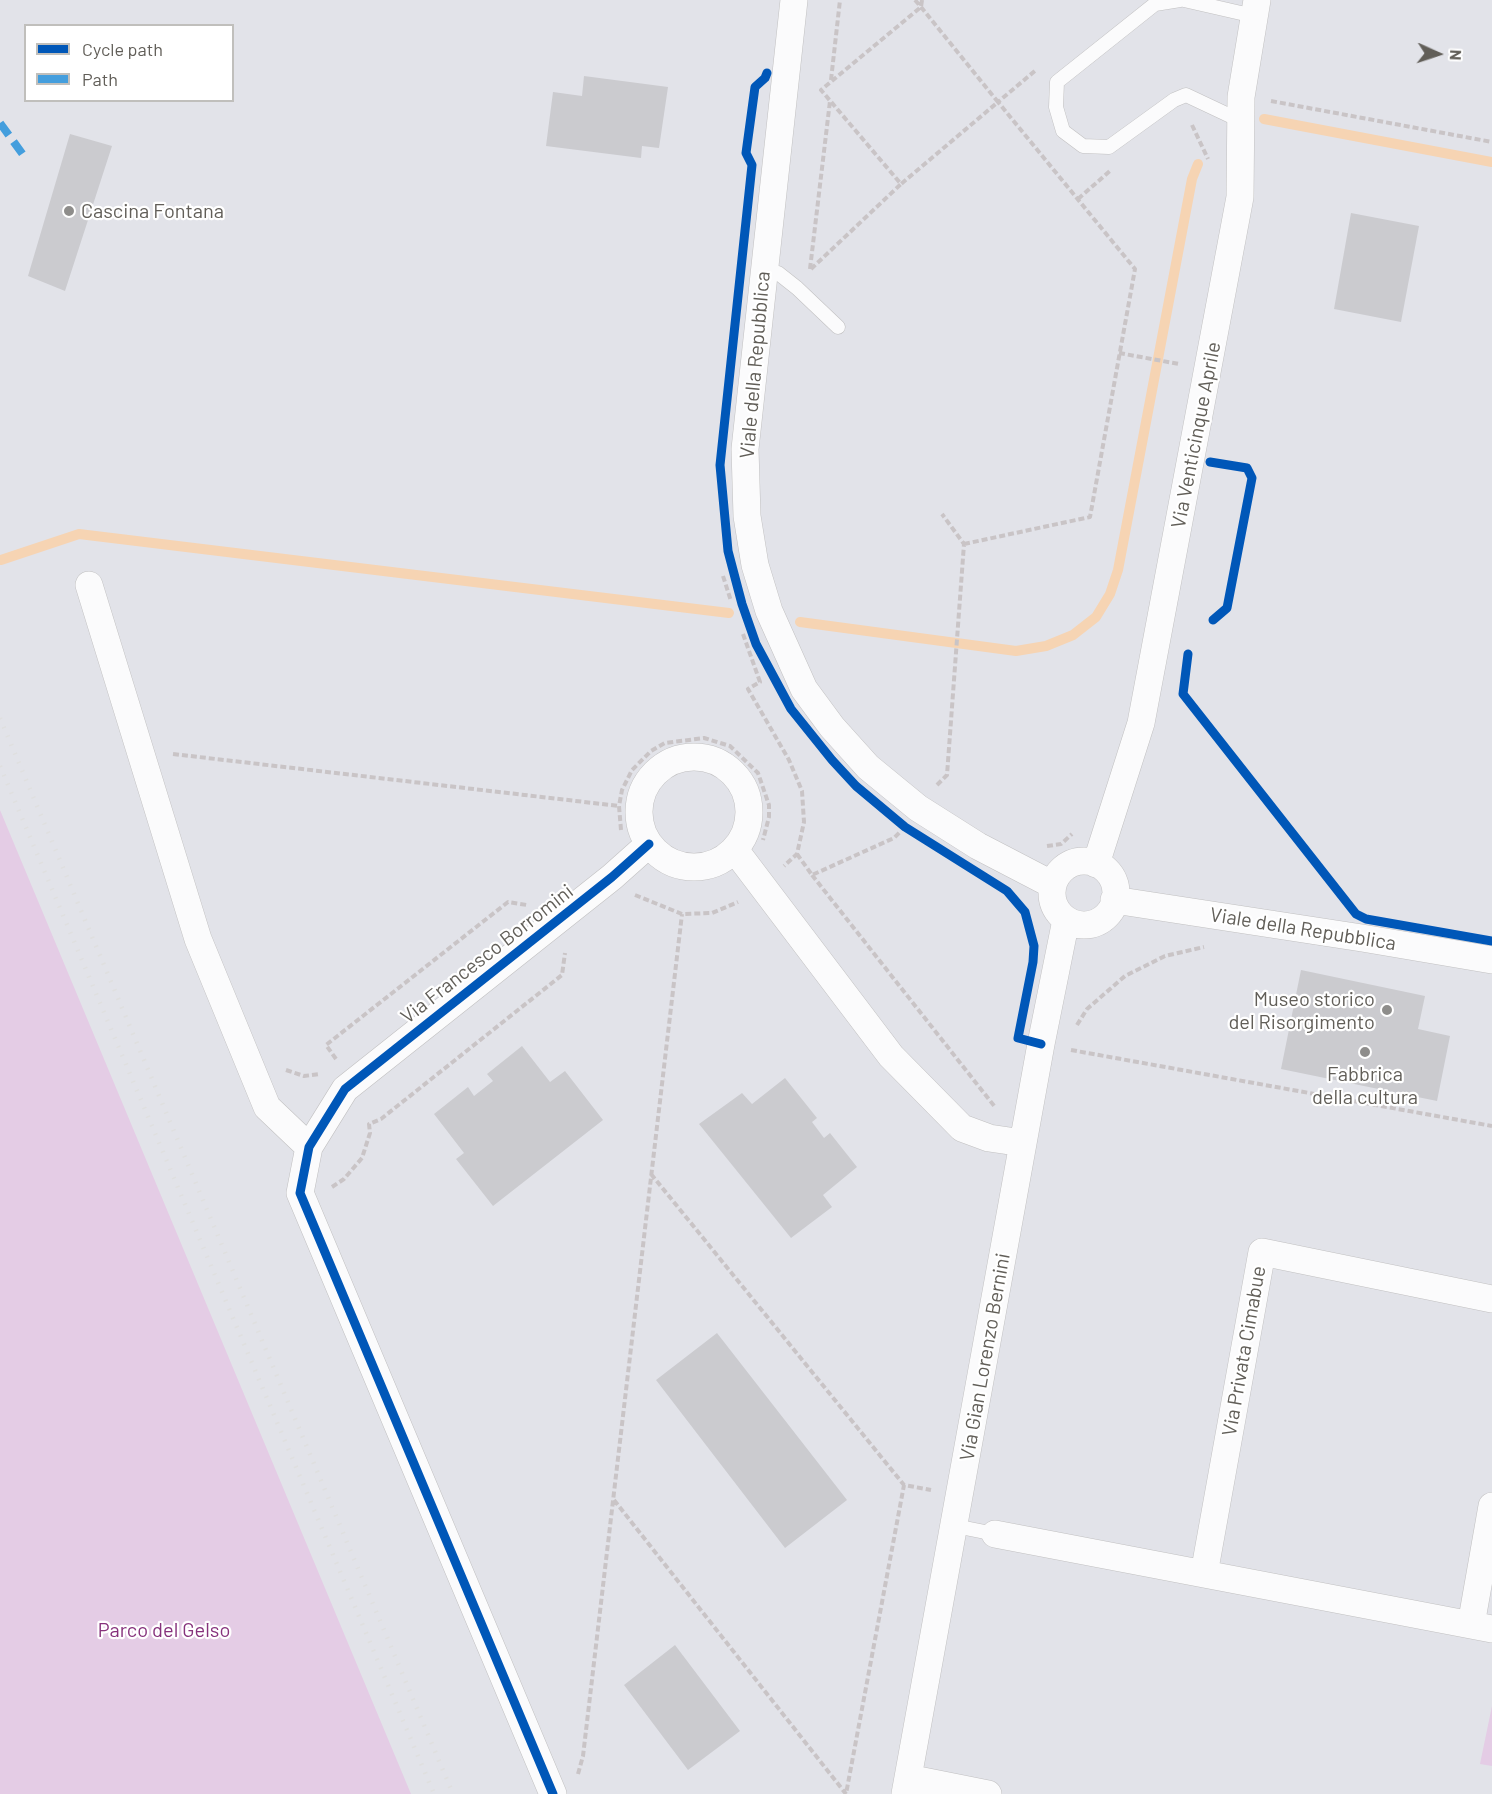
<!DOCTYPE html>
<style>
body{margin:0}
#map{position:relative;width:1492px;height:1794px;overflow:hidden;background:#e2e3e9;font-family:Barlow,sans-serif}
canvas{display:block}
.legend{position:absolute;left:24px;top:24px;width:210px;height:78px;box-sizing:border-box;background:#fff;border:2px solid #c0bfbc;margin:0;padding:8px 10px;list-style:none;font-size:18px;color:#615e58}
.legend li{display:flex;align-items:center;gap:12px;height:30px}
.legend b{width:30px;border:2px solid #c0bfbc}
.north{position:absolute;left:1408px;top:24px;width:60px;height:60px;-webkit-text-stroke:4px #fff;paint-order:stroke;rotate:93deg;font-size:16px;font-weight:700;line-height:24px;text-align:center;color:#615e58}
.north::after{content:'';display:block;margin:auto;width:21px;height:27px;background:#615e58;clip-path:polygon(50% 0,100% 100%,50% 72%,0 100%)}
</style>
<div id="map">
<canvas width="1492" height="1794"></canvas>
<ul class="legend">
<li><b style="height:8px;background:#0057b8"></b>Cycle path</li>
<li><b style="height:8px;background:#449edd"></b>Path</li>
</ul>
<div class="north">N</div>
</div>
<script>
const ctx = document.querySelector('canvas').getContext('2d');
ctx.lineJoin = 'round';
function paint(path, color) {
  ctx.fillStyle = color;
  ctx.fill(path, 'evenodd');
}
function poly(rows) {
  const path = new Path2D();
  for (const r of rows) {
    if (r.length === 3) {
      path.moveTo(r[0] + r[2], r[1]);
      path.arc(r[0], r[1], r[2], 0, 2 * Math.PI);
      continue;
    }
    path.moveTo(r[0], r[1]);
    for (let i = 2; i < r.length; i += 2) path.lineTo(r[i], r[i + 1]);
  }
  return path;
}
function strokePath(path, color, width, dash) {
  ctx.strokeStyle = color;
  ctx.lineWidth = width;
  ctx.lineCap = dash ? 'butt' : 'round';
  ctx.setLineDash(dash || []);
  ctx.stroke(path);
}
function write(font, color, halo, rows, align = 'center') {
  ctx.font = font + ' Barlow,sans-serif';
  ctx.lineWidth = 4.5;
  ctx.setLineDash([]);
  ctx.textBaseline = 'middle';
  ctx.strokeStyle = halo;
  ctx.fillStyle = color;
  for (const [text, x, y, turn = 0] of rows) {
    ctx.save();
    ctx.translate(x, y);
    ctx.rotate((+turn || 0) * Math.PI / 180);
    ctx.textAlign = isNaN(turn) ? turn : align;
    if (halo) ctx.strokeText(text, 0, 0);
    ctx.fillText(text, 0, 0);
    ctx.restore();
  }
}
paint(poly([
 [0,810,411,1794,0,1794],
 [1492,1706,1492,1766,1480,1764]
]), '#e4cce5');
strokePath(poly([
 [1264,119,1492,162],
 [1,560,79,534,729,613],
 [800,622,1016,651,1046,646,1073,635,1096,617,1110,594,1118,570,1192,179,1198,164]
]), '#f6d4b3', 10);
paint(poly([
 [584,76,668,87,659,148,642,146,641,158,546,146,553,92,582,96],
 [70,134,112,146,65,291,28,276],
 [1351,213,1419,226,1401,322,1334,309],
 [1301,970,1425,996,1418,1029,1450,1036,1437,1101,1281,1069],
 [522,1046,550,1082,565,1071,603,1120,493,1206,456,1159,464,1153,434,1114,468,1087,474,1096,493,1081,487,1074],
 [785,1078,817,1118,812,1122,824,1138,830,1133,857,1167,823,1195,832,1207,791,1238,699,1124,742,1093,752,1104],
 [717,1333,847,1500,785,1548,656,1380],
 [675,1645,740,1731,688,1770,624,1685]
]), '#cbcbcf');
const service = poly([
 [1180,0,1155,4,1057,82,1056,107,1063,131,1083,146,1109,147,1174,100,1186,95,1239,120],
 [1184,0,1254,16],
 [764,268,778,273,797,288,838,327],
 [955,1526,995,1534]
]);
const minor = poly([
 [794,0,745,449,747,516,755,565,769,611,804,689,832,727,868,767,918,808,978,846,1053,885],
 [89,585,198,939,267,1107,309,1147],
 [694,812,55],
 [735,850,891,1056,962,1128,989,1138,1023,1143],
 [1084,893,32],
 [1096,864,1141,723,1240,197,1241,97,1257,0],
 [1114,900,1362,938,1492,960],
 [995,1534,1492,1629],
 [1204,1574,1262,1252,1492,1299],
 [1471,1625,1492,1506],
 [908,1778,988,1794],
 [553,1794,300,1193,309,1147,345,1089,612,877,649,844],
 [905,1794,1041,1044,1066,920]
]);
strokePath(service, '#c1c0c1', 15);
strokePath(minor, '#c1c0c1', 28);
strokePath(poly([
 [915,0,921,7,998,102,901,184,821,90,921,7,922,0],
 [831,80,840,0],
 [1271,101,1492,142],
 [1192,125,1208,159],
 [1078,199,1111,170],
 [810,269,830,101],
 [811,269,901,184],
 [1119,353,1179,364],
 [964,544,1090,517,1135,269,998,102,1036,70],
 [723,576,731,601],
 [743,634,760,682,748,689,789,760,802,791,804,822,797,854,784,866],
 [173,754,619,806],
 [937,785,947,775,964,544,942,514],
 [621,830,619,806,622,790,632,770,651,751,665,743,704,738,730,746,758,773,769,805,769,817,763,840],
 [1047,846,1061,844,1072,834],
 [797,854,812,875,894,838,901,831],
 [812,875,995,1107],
 [635,895,682,914,712,913,738,902],
 [1077,1025,1087,1009,1125,976,1165,956,1204,947],
 [1071,1050,1492,1126],
 [336,1059,326,1045,508,902,527,905],
 [286,1070,304,1076,320,1074],
 [651,1174,904,1485,931,1490],
 [332,1187,344,1179,362,1158,370,1133,369,1124,381,1119,562,975,565,953],
 [614,1500,846,1794,904,1485],
 [578,1774,583,1756,682,914]
]), '#c9c4c6', 4, [6, 3]);
strokePath(service, '#fbfbfc', 14);
strokePath(minor, '#fbfbfc', 27);
strokePath(poly([
 [0,718,453,1794],
 [0,766,434,1794]
]), '#dfdfdf', 4.5, [1.5, 8]);
strokePath(poly([
 [0,123,24,156]
]), '#449edd', 8, [15, 8]);
strokePath(poly([
 [767,73,765,78,755,87,746,153,752,165,720,465,728,551,742,604,756,644,791,709,832,760,856,786,905,827,1007,891,1025,912,1034,946,1033,962,1018,1038,1041,1044],
 [1210,462,1247,468,1252,478,1227,608,1213,620],
 [1188,654,1183,694,1356,914,1366,919,1492,941],
 [553,1794,300,1193,309,1147,345,1089,612,877,649,844]
]), '#0057b8', 9);
for (const [x, y, r, color] of [
 [69,211,6,"#8e8d8b"],
 [1387,1010,6,"#8e8d8b"],
 [1365,1052,6,"#8e8d8b"]
]) {
  const dot = new Path2D();
  dot.arc(x, y, r, 0, 2 * Math.PI);
  ctx.fillStyle = color;
  ctx.fill(dot);
  strokePath(dot, '#fff', 2);
}
write('20px', '#615e58', '#fff', [
 ["Cascina Fontana",81,211],
 ["Museo storico",1375,999,"right"],
 ["del Risorgimento",1375,1022,"right"],
 ["Fabbrica",1365,1074,"center"],
 ["della cultura",1365,1097,"center"]
], 'left');
write('20px', '#615e58', '#fff', [
 ["Viale della Repubblica",755,365,-85],
 ["Via Venticinque Aprile",1196,435,-79],
 ["Viale della Repubblica",1303,929,9],
 ["Via Francesco Borromini",487,954,-38],
 ["Via Privata Cimabue",1244,1351,-80],
 ["Via Gian Lorenzo Bernini",985,1357,-80]
]);
write('20px', '#86327c', '#fff', [
 ["Parco del Gelso",164,1630]
]);
</script>
